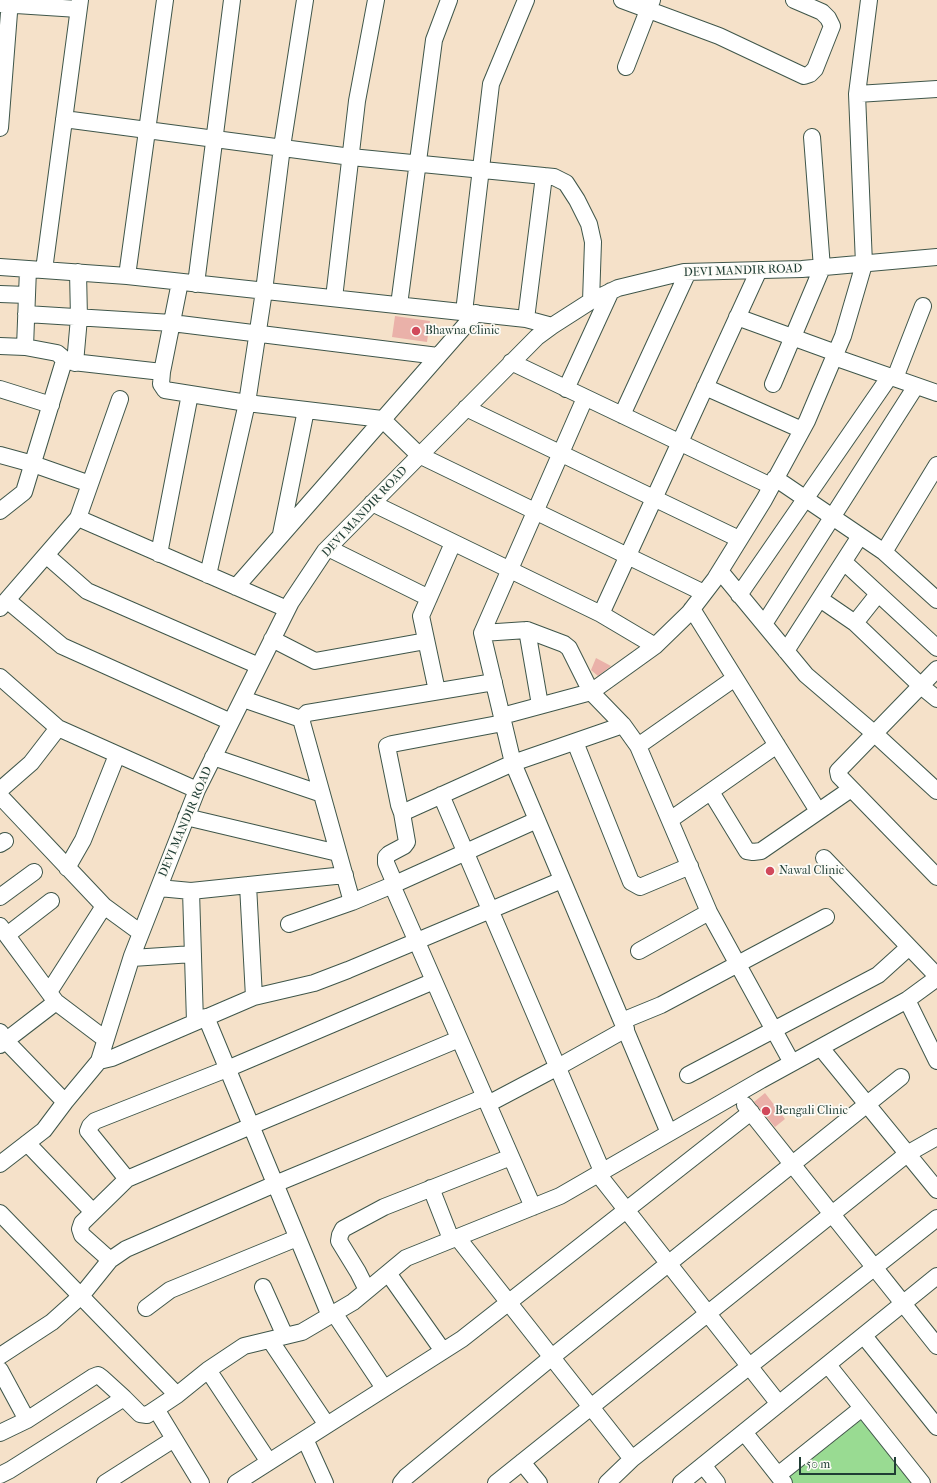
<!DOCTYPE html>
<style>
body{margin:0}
#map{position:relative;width:937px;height:1483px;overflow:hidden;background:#f5e1c9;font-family:"IM FELL French Canon",serif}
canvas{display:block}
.scale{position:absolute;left:799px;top:1457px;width:97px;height:18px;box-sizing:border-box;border:2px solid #1f3d34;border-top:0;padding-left:5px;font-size:12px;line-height:14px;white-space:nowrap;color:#1f3d34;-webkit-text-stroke:3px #fdfcf7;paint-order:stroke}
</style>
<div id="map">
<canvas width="937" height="1483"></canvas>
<div class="scale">50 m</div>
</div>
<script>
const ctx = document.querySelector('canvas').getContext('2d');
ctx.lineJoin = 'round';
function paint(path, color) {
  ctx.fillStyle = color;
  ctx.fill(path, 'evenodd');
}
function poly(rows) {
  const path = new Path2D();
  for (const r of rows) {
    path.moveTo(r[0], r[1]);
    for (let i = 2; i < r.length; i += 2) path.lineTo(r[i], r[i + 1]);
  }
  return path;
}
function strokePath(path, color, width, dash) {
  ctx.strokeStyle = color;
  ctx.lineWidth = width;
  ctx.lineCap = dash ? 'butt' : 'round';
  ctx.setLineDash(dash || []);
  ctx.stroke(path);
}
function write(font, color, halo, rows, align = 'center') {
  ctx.font = font + ' "IM FELL French Canon",serif';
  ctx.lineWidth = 3.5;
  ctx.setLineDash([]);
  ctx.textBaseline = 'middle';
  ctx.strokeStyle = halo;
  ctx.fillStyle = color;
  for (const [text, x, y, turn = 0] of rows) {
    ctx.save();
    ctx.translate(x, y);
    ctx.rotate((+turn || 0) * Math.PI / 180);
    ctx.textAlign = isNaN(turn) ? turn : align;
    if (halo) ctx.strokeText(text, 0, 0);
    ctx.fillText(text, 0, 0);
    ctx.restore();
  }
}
paint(poly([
 [861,1420,911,1483,792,1483,788,1478]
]), '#99db92');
paint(poly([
 [395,316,430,321,427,342,392,337],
 [596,658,611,666,598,676,591,670],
 [765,1093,785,1119,775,1127,754,1102]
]), '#eab1a9');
const minor = poly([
 [622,0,719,36,804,76,810,74,815,69,832,26,828,18,822,12,794,0],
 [0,4,78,9],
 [626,67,652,0],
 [857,94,937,89],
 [64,119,351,157,554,177,566,183,577,200,589,224,593,242,591,301],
 [0,128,10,0],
 [0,267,127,276,526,319,552,326],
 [44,270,80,0],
 [127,276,165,0],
 [180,282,162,372,161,384,165,390,247,403,382,419,419,455,704,593],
 [196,284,232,0],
 [0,294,27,295],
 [334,298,357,101,376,0],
 [399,305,434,40,449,0],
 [464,312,491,84,526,0],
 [26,314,172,323,438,356],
 [737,317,836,353],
 [526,319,544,176],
 [0,346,25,347,57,353,63,358,64,361,162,372],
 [25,347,28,269],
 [834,357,937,393],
 [511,362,771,486],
 [75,363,79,318,78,272],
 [895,378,923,306],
 [773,384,822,268,812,137],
 [705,387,802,430],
 [0,389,51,405],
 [566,389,611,291],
 [585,398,482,633,513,763,669,1133],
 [466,408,739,539],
 [622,415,688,272],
 [0,455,33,464,90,484],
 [775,478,884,552,937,600],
 [372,503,601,614,655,646],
 [0,511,24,492,64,361],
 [78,518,287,609],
 [281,534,306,410],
 [328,548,429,598],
 [884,552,937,465],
 [159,554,190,394],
 [46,555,87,591,259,666],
 [844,562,937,648],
 [720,571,806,675,875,734,937,791],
 [208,575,247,403,264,291,282,147,305,0],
 [236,587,476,313],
 [739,595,890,376],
 [820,599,855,623,921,686,937,699],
 [7,600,62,646,231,722],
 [0,608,78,518,120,399],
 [692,609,818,811],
 [601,614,759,270],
 [855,623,878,594],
 [764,624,916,386],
 [527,630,540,705],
 [482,633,527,630,564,644,569,648,591,692,623,725,638,746,709,912,792,1063],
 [272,639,315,661,426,641],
 [786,651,860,536],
 [937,669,838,771,839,776,937,877],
 [0,677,58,728,197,790],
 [437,691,421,616,453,543],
 [243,699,301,719,352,902],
 [502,716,591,692,655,646,689,613,715,579,764,500,807,421,843,336,864,264,857,94,869,0],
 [301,719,307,713,494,682],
 [575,742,631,882,640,887,690,866],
 [638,746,735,678],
 [213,757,322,794],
 [0,790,31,763,58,728],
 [711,792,747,851,753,852,761,851,851,789],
 [441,795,602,1171],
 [0,796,104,906,141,933],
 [402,813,513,763,623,725],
 [186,817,338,853],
 [670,820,777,745],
 [0,844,5,841],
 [824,858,937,976],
 [67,868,83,840,117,755],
 [395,884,386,863,386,857,389,854,404,846,407,842,402,813,399,805,387,746,392,744,503,723],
 [248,885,254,997],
 [392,885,533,1207],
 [159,888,191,891,345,875],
 [191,891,195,1022],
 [0,897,34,872],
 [289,924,352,902,395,884,537,820],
 [0,926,56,1002,105,1039],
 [7,935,51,901],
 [639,951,709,912],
 [132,958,193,954],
 [49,992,104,906],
 [907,1000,937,1061],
 [206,1017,330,1316],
 [622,1021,661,1005,826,917],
 [0,1032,6,1041,65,1102],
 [0,1045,56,1002],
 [821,1048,937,1190],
 [99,1061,112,1058,254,997,314,983,348,970,562,880],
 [688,1075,878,975,909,947],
 [488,1104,558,1067,626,1029],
 [745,1105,937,1346],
 [27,1143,93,1212],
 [0,1164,44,1130,65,1102,99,1061,132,956,197,790,291,602,325,551,537,337,552,326,591,301,618,288,684,272,802,269,937,257],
 [598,1174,779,1404],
 [127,1179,88,1131,90,1126,95,1121,227,1069,434,981],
 [431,1188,451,1239],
 [0,1213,177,1395],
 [457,1237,632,1459],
 [110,1260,82,1235,80,1229,82,1223,127,1179,251,1126,459,1039],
 [388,1273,443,1351],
 [263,1287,285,1336],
 [367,1290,358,1272,339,1241,340,1235,343,1229,384,1207,511,1157],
 [146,1308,170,1290,297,1238],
 [334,1313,384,1388],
 [864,1336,937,1427],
 [270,1340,327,1425],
 [0,1356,52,1322,81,1296,110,1260,126,1249,275,1184,485,1097],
 [828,1365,922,1483],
 [0,1370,27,1420],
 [208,1370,269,1462],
 [156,1409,201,1483],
 [744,1432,784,1483],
 [0,1433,27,1420,93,1377,98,1375,102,1378,124,1398],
 [305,1439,325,1483],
 [522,1462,539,1483],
 [703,1465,717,1483],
 [0,1475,10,1470,124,1398,140,1414,147,1415,177,1395,208,1370,244,1346,302,1332,353,1302,406,1258,560,1196,761,1080,907,1000,937,978],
 [778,1475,862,1408],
 [105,1483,174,1439],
 [236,1483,462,1339,751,1112],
 [401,1483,406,1477,552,1357,901,1077],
 [496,1483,907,1154,937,1137],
 [607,1483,632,1459,937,1218],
 [681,1483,937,1276]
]);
strokePath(minor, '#3f564a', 18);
strokePath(minor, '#fff', 16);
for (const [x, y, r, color] of [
 [416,331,5,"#d1495b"],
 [770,871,5,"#d1495b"],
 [766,1111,5,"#d1495b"]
]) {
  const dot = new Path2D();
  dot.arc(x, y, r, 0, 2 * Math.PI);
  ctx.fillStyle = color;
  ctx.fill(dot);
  strokePath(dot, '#fdfcf7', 1.5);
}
write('12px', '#1f3d34', '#fdfcf7', [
 ["DEVI MANDIR ROAD",743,271,-2],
 ["DEVI MANDIR ROAD",365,512,-47],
 ["DEVI MANDIR ROAD",186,822,-67]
]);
write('12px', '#1f3d34', '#fdfcf7', [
 ["Bhawna Clinic",425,331],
 ["Nawal Clinic",779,871],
 ["Bengali Clinic",775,1111]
], 'left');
</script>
